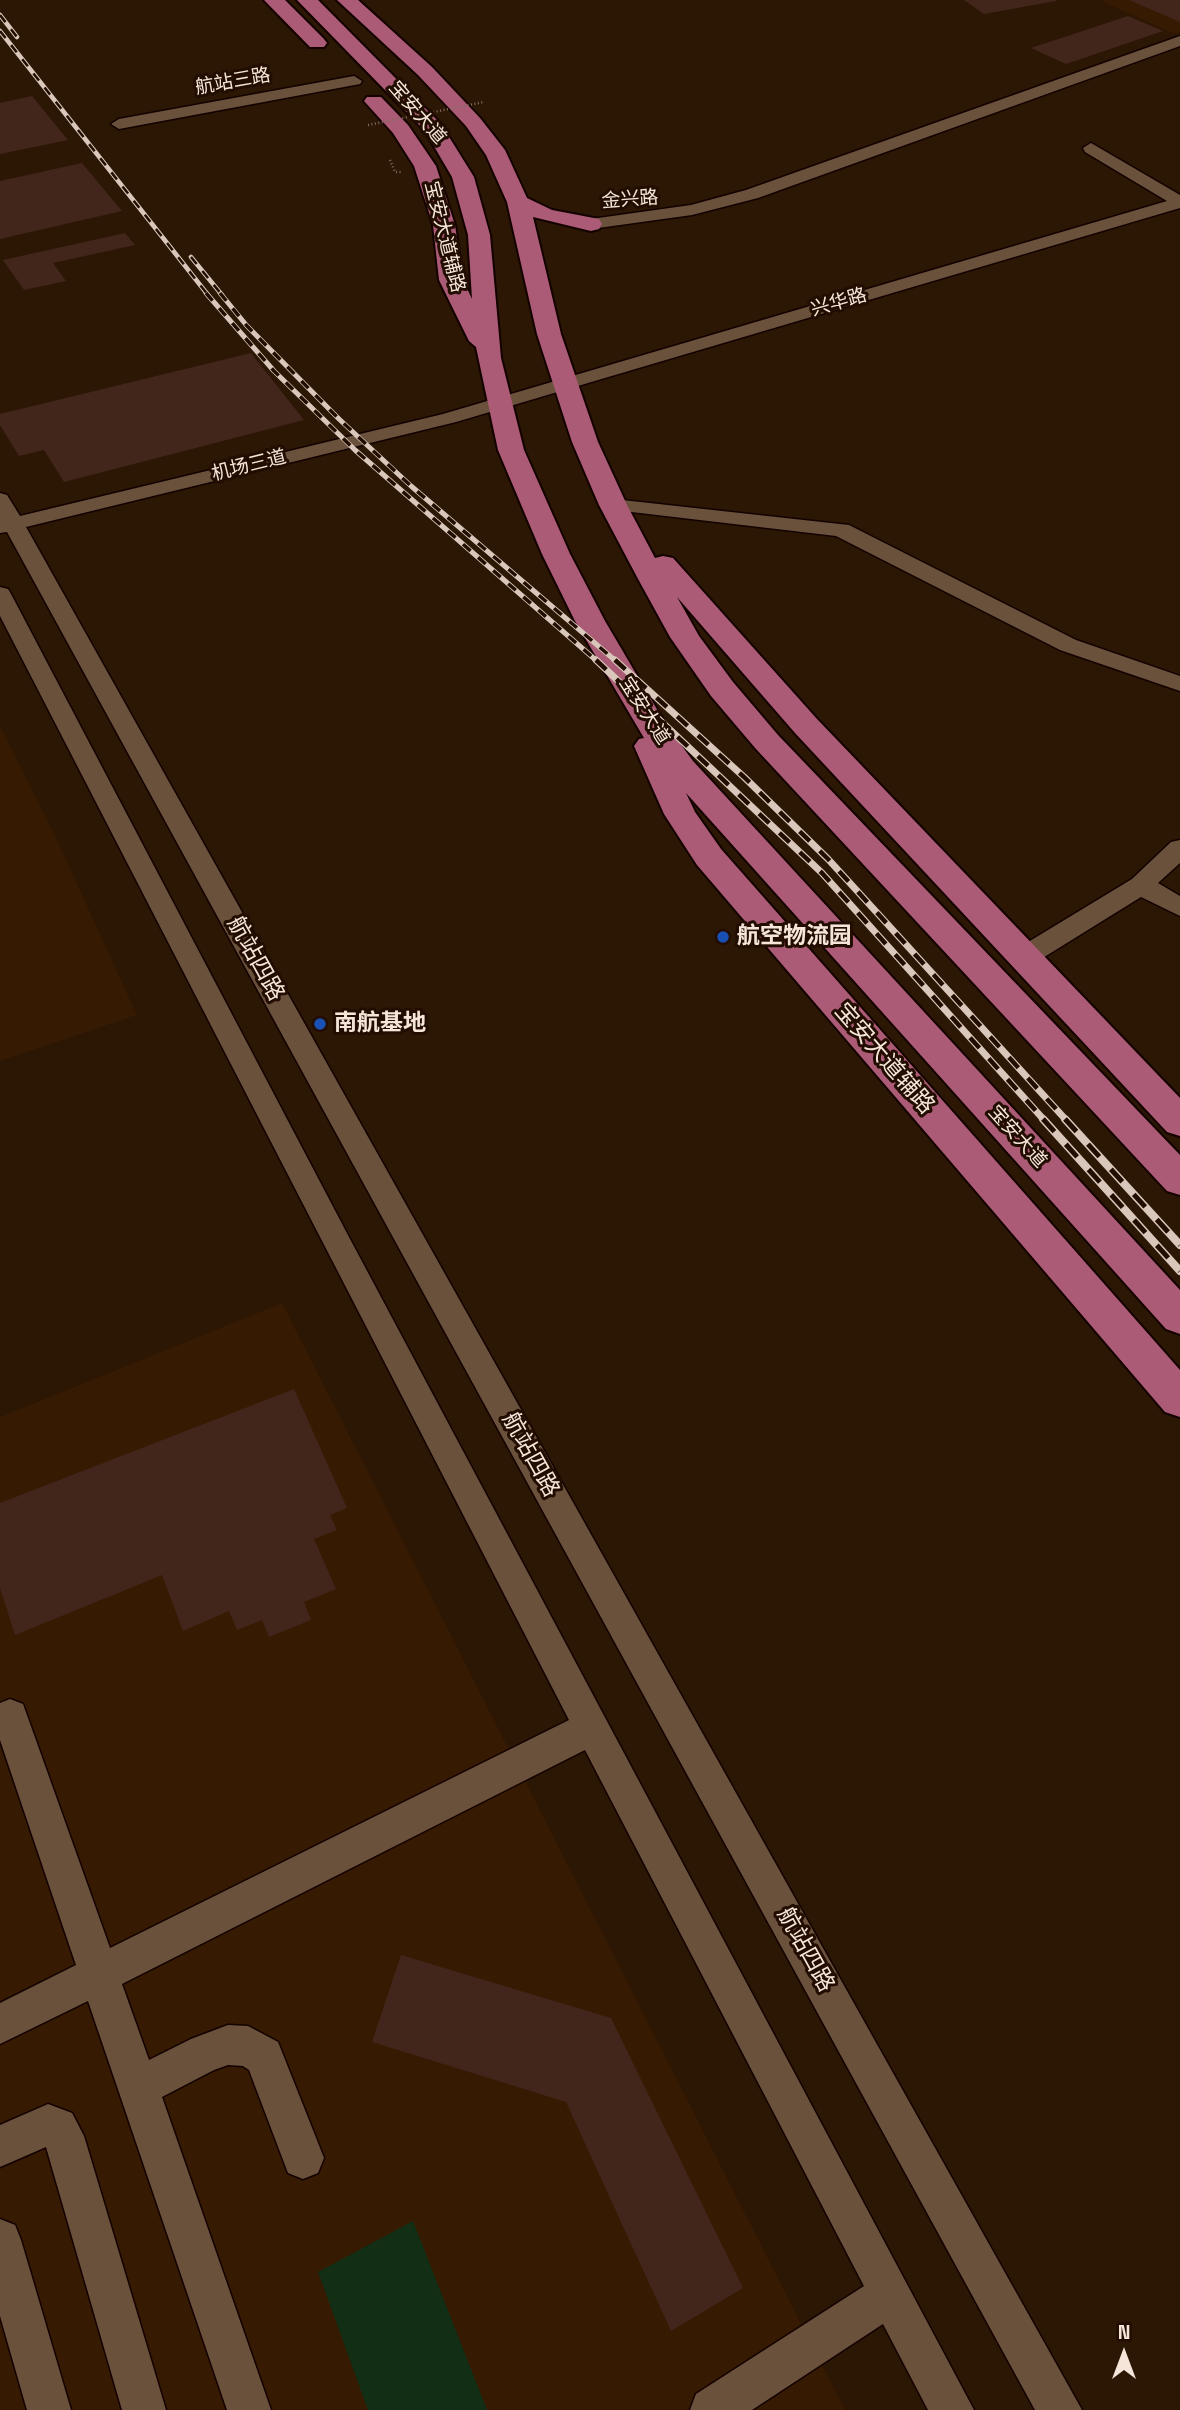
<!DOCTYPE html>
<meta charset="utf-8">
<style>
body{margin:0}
#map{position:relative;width:1180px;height:2410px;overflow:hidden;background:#2c1604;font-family:"Space Grotesk",sans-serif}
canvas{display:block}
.north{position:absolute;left:1089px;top:2319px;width:70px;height:70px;-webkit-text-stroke:5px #220d00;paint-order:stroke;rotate:0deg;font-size:19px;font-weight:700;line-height:28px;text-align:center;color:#f6e6da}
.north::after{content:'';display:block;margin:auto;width:24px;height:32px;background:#f6e6da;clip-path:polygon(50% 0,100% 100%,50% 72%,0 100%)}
</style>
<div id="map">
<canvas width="1180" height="2410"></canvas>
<div class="north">N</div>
</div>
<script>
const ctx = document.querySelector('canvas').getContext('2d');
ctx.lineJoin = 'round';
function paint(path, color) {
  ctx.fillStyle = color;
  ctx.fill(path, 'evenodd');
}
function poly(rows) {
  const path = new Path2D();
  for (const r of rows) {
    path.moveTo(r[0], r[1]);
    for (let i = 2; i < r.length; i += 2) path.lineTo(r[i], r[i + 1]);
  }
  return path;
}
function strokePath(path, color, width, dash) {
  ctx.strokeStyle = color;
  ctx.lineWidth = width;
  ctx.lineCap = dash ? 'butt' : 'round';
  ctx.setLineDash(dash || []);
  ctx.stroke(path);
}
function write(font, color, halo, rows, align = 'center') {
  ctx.font = font + ' "Space Grotesk","Noto Sans SC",sans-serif';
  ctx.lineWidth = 6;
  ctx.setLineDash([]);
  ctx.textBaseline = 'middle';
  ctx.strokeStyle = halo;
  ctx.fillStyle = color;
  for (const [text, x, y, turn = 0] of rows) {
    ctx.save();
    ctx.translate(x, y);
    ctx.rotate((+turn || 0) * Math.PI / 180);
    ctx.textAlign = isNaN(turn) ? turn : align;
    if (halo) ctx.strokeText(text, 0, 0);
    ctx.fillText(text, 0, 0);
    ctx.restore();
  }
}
paint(poly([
 [1104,0,1180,0,1180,32,1175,34,1101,1],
 [0,726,58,842,137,1015,0,1061],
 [282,1303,845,2410,0,2410,0,1417]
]), '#361a02');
paint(poly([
 [413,2221,487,2410,368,2410,318,2272]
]), '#122e15');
paint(poly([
 [964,0,1056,0,1056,1,984,14],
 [1129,0,1180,0,1180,22],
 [1128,16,1163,31,1066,64,1031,48],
 [32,96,68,140,0,154,0,103],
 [82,163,122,211,0,239,0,181],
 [125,233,135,245,53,263,66,281,24,290,3,260],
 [251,353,304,420,64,482,44,450,19,456,0,425,0,414],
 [294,1389,347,1508,330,1515,337,1530,314,1539,336,1589,304,1602,311,1620,269,1637,262,1620,237,1630,229,1611,183,1631,162,1575,15,1635,0,1588,0,1503],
 [401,1955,611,2018,743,2288,671,2331,566,2102,372,2042]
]), '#42261c');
const minor = poly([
 [1180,36,1180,46,758,198,692,215,591,229,582,224,591,219,691,205,746,190,1180,36],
 [354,76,362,81,360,84,119,129,111,124,119,119,354,76],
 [1091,143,1180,195,1180,208,456,422,26,527,1082,2410,1035,2410,7,532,0,533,0,493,7,495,20,516,443,414,1167,201,1085,152,1083,148,1091,143],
 [613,499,849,525,1076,640,1180,676,1180,691,1060,650,836,536,606,509,602,505,606,501,613,499],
 [0,587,8,589,11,594,350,1239,974,2410,928,2410,883,2324,752,2410,690,2410,696,2394,864,2286,585,1750,122,1984,149,2060,191,2039,228,2025,248,2026,278,2042,324,2158,318,2173,303,2179,288,2173,249,2070,243,2066,228,2065,214,2070,162,2097,271,2410,227,2410,88,2001,0,2044,0,2003,76,1965,0,1740,0,1703,10,1699,23,1704,110,1948,569,1720,0,616,0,587],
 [1180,840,1180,863,1158,883,1180,896,1180,916,1141,897,1033,964,1024,966,1015,964,1011,957,1015,950,1132,879,1171,842,1180,840],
 [48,2104,72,2113,84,2136,166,2410,122,2410,46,2147,0,2167,0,2125,48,2104],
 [0,2219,15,2225,21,2240,71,2410,27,2410,0,2316,0,2219]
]);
const major = poly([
 [264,0,285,0,324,39,327,43,324,47,310,47,264,0],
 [297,0,318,0,441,124,474,177,490,235,501,358,524,450,570,554,605,621,665,723,693,761,1180,1290,1180,1334,1166,1329,686,793,695,812,721,849,1180,1370,1180,1417,1165,1412,697,865,664,814,634,746,639,739,644,738,575,621,542,554,498,450,476,347,469,341,439,280,433,225,414,166,393,133,364,101,367,97,381,97,408,125,436,166,455,225,463,280,472,299,468,235,452,177,425,131,297,0],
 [337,0,358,0,432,67,480,118,505,150,527,198,552,210,599,219,602,224,599,229,591,231,533,217,561,334,598,442,627,505,655,558,663,556,673,558,817,719,1180,1098,1180,1136,1167,1132,795,733,677,597,699,636,733,682,778,735,1180,1155,1180,1195,1167,1191,756,749,711,696,670,637,637,577,599,505,572,442,537,334,507,202,486,155,466,126,418,75,337,0]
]);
strokePath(minor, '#130200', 3);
strokePath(major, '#130200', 4);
strokePath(poly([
 [390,160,395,172,401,172]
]), '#826e5f', 2.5, [1, 2.5]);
paint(minor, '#6a513c');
paint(major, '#ab5b75');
const railFar3 = poly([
 [0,15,17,37],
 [0,31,208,295],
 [191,257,222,295]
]);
const railFar2 = poly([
 [206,293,274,371,355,450,598,662],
 [220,293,247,326,339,419,411,486,617,662]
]);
const railFar1 = poly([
 [596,660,822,873,1045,1121],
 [615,660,744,777,828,859,1067,1121]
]);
const rail = poly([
 [1043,1119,1180,1271],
 [1065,1119,1180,1245]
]);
strokePath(railFar3, '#d8c7ba', 4.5);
strokePath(railFar2, '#d8c7ba', 5);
strokePath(railFar1, '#d8c7ba', 7);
strokePath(rail, '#d8c7ba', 8);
strokePath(railFar3, '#220d00', 2.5, [9]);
strokePath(railFar2, '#220d00', 3.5, [10]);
strokePath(railFar1, '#220d00', 4.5, [14]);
strokePath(rail, '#220d00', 5, [17]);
strokePath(poly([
 [368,125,484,102]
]), '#826e5f', 2.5, [1, 2.5]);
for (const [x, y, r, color] of [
 [723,937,7,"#1a4fb4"],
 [320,1024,7,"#1a4fb4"]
]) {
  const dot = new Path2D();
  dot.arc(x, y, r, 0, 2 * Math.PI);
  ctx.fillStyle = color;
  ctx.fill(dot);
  strokePath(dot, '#220d00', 2.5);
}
write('19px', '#f6e6da', '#220d00', [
 ["航站三路",233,82,-10],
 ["宝安大道",417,113,49],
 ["金兴路",630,200,-4],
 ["宝安大道辅路",444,237,76],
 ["兴华路",839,303,-16],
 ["机场三道",249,466,-14],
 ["宝安大道",644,711,57],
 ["宝安大道",1017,1137,48]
]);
write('bold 23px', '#f6e6da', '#220d00', [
 ["航空物流园",737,937],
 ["南航基地",334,1024]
], 'left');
write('23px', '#f6e6da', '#220d00', [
 ["航站四路",255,959,61],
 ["宝安大道辅路",884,1059,49],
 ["航站四路",530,1455,61],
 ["航站四路",805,1950,61]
]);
</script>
